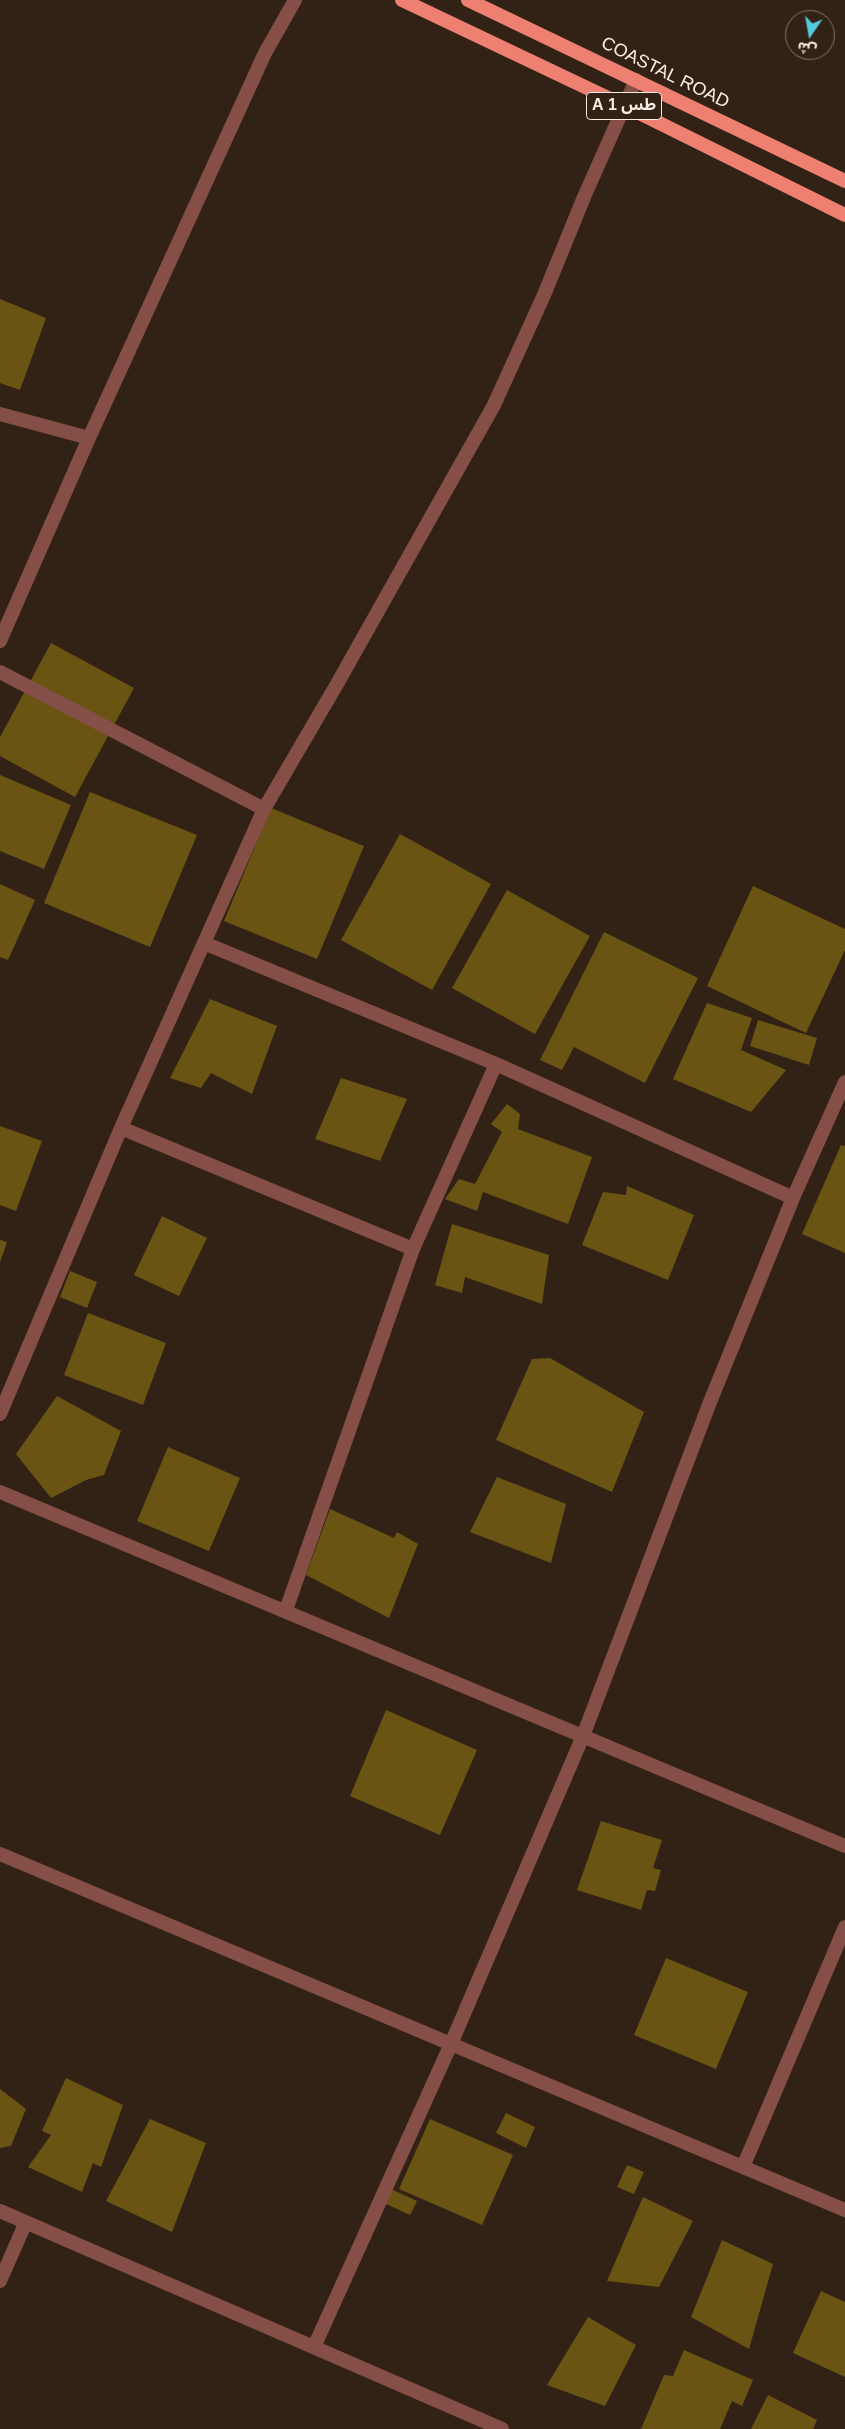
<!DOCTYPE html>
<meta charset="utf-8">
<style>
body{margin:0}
#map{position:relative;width:845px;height:2429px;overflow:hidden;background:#322215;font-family:Arial,"Noto Sans Arabic",sans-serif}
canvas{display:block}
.north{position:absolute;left:785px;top:10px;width:50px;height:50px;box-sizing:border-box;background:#322215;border:1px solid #817368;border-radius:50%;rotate:192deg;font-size:14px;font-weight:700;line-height:20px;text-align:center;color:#f8ede4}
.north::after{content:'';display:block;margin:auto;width:18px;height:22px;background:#54cadd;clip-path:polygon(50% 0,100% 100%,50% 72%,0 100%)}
</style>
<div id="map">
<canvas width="845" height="2429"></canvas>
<div class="north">ش</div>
</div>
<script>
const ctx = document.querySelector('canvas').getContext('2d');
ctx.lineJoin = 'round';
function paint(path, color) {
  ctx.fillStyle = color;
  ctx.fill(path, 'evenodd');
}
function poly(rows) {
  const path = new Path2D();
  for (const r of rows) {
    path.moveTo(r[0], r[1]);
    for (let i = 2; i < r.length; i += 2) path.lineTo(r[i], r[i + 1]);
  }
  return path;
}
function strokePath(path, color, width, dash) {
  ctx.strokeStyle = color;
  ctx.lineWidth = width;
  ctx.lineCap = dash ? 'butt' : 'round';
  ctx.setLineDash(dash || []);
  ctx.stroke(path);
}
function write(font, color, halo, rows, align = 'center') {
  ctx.font = font + ' Arial,"Noto Sans Arabic",sans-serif';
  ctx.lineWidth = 4.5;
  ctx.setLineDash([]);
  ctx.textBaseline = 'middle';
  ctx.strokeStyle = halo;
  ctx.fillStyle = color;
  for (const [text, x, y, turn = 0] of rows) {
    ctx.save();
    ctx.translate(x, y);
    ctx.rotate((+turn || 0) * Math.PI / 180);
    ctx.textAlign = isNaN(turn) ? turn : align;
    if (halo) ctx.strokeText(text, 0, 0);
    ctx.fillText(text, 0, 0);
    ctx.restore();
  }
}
paint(poly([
 [0,299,46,318,20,390,0,383],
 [51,643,134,688,75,797,0,756,0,737],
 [0,775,71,805,44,869,0,851],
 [90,792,197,835,150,947,44,903],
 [271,808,364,846,317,959,224,921],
 [400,834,491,884,432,990,341,940],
 [0,884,35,900,8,960,0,957],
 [753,886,845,929,845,950,806,1033,707,986],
 [507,890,590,936,535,1034,452,988],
 [604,932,698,978,645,1083,574,1047,562,1070,540,1060],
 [210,999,277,1026,252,1094,211,1073,201,1088,170,1078],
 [707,1003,752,1018,741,1050,786,1070,751,1112,673,1079],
 [758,1020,817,1038,809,1065,750,1046],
 [341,1078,407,1099,380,1161,315,1139],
 [507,1104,520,1114,518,1129,592,1157,568,1224,483,1192,477,1211,445,1199,459,1179,475,1184,502,1132,491,1124],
 [0,1126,42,1141,16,1211,0,1205],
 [841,1145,845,1146,845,1253,802,1234],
 [627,1186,694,1215,668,1280,582,1245,603,1192,626,1195],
 [162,1216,207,1238,179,1296,134,1275],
 [452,1224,549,1255,542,1304,465,1277,462,1293,435,1285],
 [0,1240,7,1242,0,1262],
 [70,1271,97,1282,87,1308,60,1297],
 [88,1313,166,1343,143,1405,64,1375],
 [550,1358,644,1412,612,1492,496,1440,532,1359],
 [57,1396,121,1431,104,1475,86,1480,51,1498,16,1454],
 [168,1447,240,1478,209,1551,137,1521],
 [497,1477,566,1504,551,1563,470,1532],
 [330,1509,394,1538,397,1532,418,1544,389,1618,306,1575],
 [386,1710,477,1750,440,1835,350,1796],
 [601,1821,662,1840,653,1868,661,1870,655,1891,647,1890,641,1910,577,1890],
 [666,1958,748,1992,716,2069,634,2035],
 [66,2078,123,2105,101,2167,93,2163,82,2192,28,2167,51,2135,42,2131],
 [0,2089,26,2109,11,2146,0,2148],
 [506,2113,535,2127,526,2148,496,2133],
 [150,2119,206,2143,172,2232,106,2201],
 [430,2119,513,2155,482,2225,399,2189],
 [627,2165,644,2172,634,2194,617,2187],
 [391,2189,417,2201,410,2215,384,2203],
 [643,2197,693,2221,659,2287,607,2281],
 [722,2240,773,2264,749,2349,691,2317],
 [821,2291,845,2302,845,2377,793,2353],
 [588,2317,636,2345,605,2406,547,2385],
 [684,2350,753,2380,742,2406,732,2401,720,2429,641,2429,664,2375,673,2376],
 [768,2395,817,2420,813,2429,751,2429]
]), '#6a5413');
strokePath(poly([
 [0,414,89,438],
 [0,641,89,438,265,53,295,0],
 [0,672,264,809],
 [204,943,496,1064,793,1198],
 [121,1128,413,1249],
 [0,1414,121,1128,264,809,337,684,494,405,544,295,584,197,636,80],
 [0,1492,845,1846],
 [286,1610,413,1249,496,1064],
 [0,1854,845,2210],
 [743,2167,845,1927],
 [0,2211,502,2429],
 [0,2281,26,2222],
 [314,2347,451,2044,583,1736,710,1402,793,1198,845,1082]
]), '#854f47', 14);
strokePath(poly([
 [402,0,625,106,845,215],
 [468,0,845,181]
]), '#ed8070', 14);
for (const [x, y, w] of [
 [624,106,75]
]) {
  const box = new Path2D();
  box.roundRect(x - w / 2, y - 13.5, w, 27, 4);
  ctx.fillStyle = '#322215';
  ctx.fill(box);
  strokePath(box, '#f8ede4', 1);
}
write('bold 16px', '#f8ede4', null, [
 ["A 1 طس",624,106]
]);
write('18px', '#f8ede4', '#322215', [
 ["COASTAL ROAD",665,73,26]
]);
</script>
